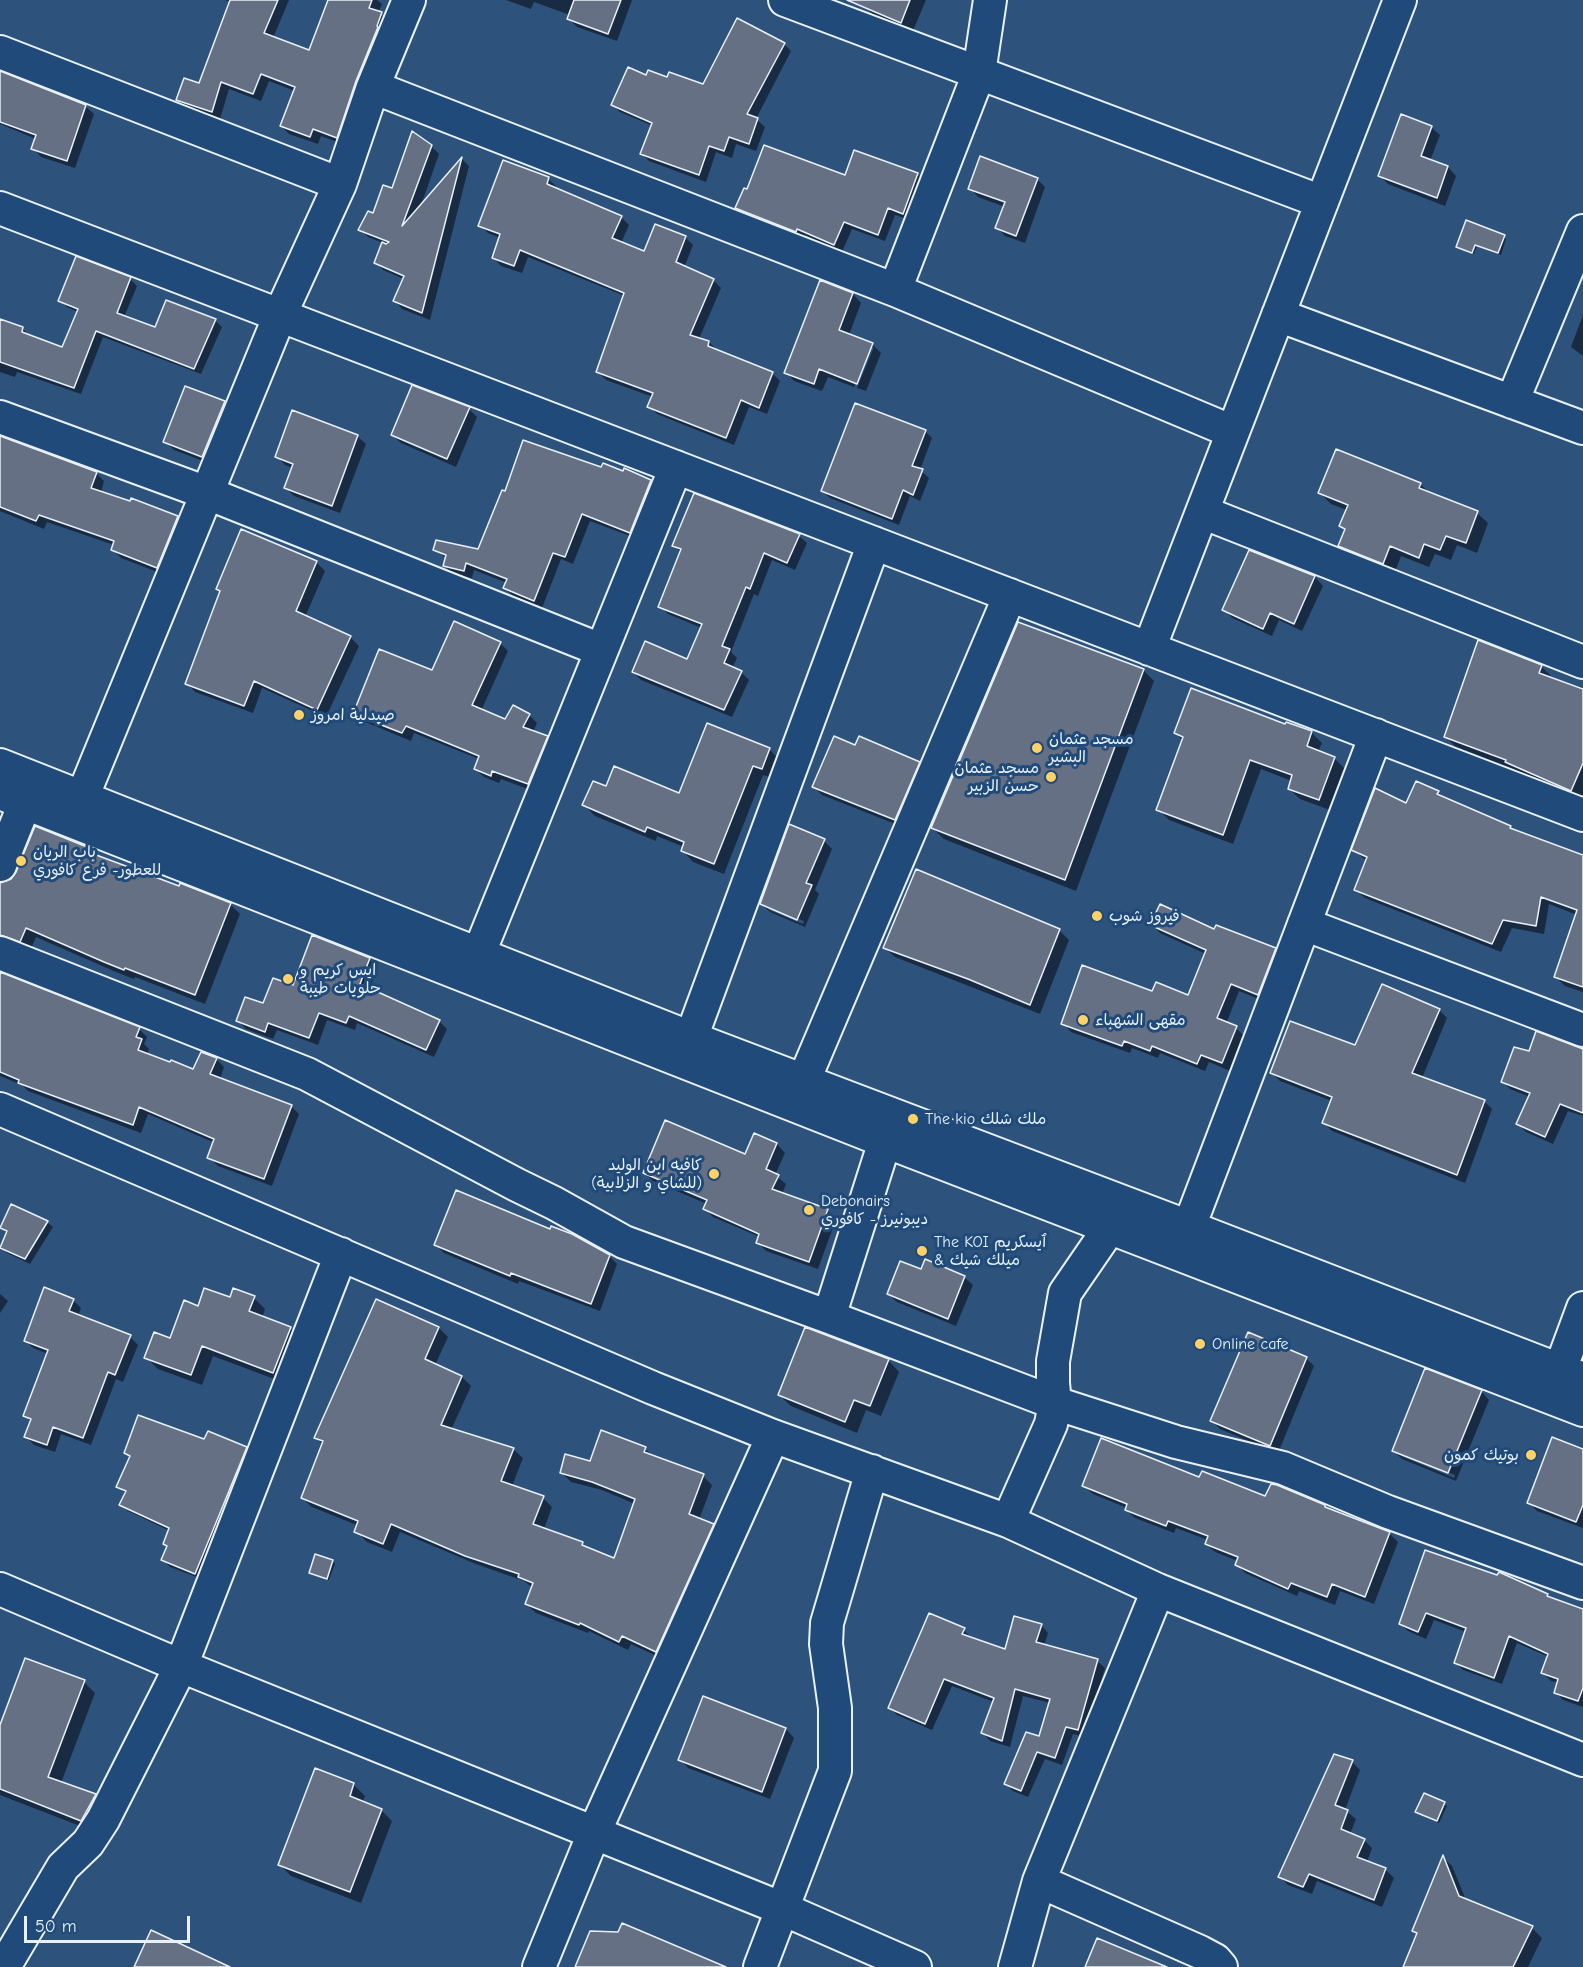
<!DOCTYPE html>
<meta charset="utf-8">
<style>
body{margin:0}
#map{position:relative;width:1583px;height:1967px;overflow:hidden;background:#2d527c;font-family:"Comic Neue",sans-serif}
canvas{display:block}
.scale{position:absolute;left:24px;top:1916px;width:166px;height:27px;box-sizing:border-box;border:3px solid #e8f1f8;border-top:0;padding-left:8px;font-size:18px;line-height:21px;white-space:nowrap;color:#e8f1f8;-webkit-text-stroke:4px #1f4a7a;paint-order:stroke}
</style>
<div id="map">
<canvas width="1583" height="1967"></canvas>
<div class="scale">50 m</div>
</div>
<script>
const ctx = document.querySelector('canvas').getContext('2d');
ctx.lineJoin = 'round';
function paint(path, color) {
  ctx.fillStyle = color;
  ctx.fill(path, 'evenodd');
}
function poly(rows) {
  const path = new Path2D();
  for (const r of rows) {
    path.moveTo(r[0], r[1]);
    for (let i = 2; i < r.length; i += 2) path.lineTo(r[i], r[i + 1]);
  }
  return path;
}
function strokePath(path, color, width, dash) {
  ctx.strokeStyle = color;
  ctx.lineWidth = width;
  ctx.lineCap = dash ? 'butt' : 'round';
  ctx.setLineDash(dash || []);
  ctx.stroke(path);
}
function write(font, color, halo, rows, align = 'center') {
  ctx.font = font + ' "Comic Neue","Playpen Sans Arabic",sans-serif';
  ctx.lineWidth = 6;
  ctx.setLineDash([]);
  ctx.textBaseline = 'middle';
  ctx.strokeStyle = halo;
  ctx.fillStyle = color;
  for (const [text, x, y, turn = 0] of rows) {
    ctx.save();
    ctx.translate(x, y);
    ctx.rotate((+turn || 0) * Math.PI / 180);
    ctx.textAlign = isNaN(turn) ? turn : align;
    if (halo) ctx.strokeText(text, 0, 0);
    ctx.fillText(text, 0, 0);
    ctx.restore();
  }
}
paint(poly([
 [225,0,289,0,273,38,309,51,330,0,377,0,382,4,378,13,389,22,345,145,321,136,318,144,289,134,281,126,295,91,269,81,261,101,229,89,220,119,186,108,178,100,200,85,230,2],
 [506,0,632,0,617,41,577,27,569,19,570,15,534,2,531,9],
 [867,0,926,0,912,33,876,17,864,6],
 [784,44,791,51,756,119,765,127,756,151,736,144,732,158,716,152,706,182,649,161,642,154,653,126,620,112,613,105,647,77,703,86],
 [0,73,85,106,94,114,75,168,41,157,33,148,36,139,0,124],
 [1431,127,1440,135,1430,161,1448,167,1456,176,1445,206,1388,184,1380,176],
 [431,146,439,154,420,208,462,159,469,166,430,320,402,309,395,301,404,279,383,270,375,262,383,243,368,237,360,229],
 [917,174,925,182,910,220,895,215,885,241,852,229,842,252,805,235,804,239,744,216,737,208,846,177],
 [548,179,556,186,555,189,621,217,629,225,621,243,645,253,685,237,693,245,684,268,713,280,721,288,699,339,709,342,717,350,772,373,780,381,767,414,749,407,734,445,657,414,649,406,653,397,606,380,598,372,625,296,528,257,522,273,501,266,494,258,500,238,488,233,480,225],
 [1037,179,1045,187,1025,243,1005,236,997,227,1005,207,978,197,970,188],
 [1504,237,1506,239,1501,255,1477,246,1474,254,1458,247],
 [130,279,137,286,124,317,156,329,215,320,222,327,201,374,103,337,81,394,17,372,15,377,0,372,0,321,22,328,29,335,63,349,78,312,67,307,60,300],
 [821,282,853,294,861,303,849,335,873,345,881,353,866,391,857,388,874,347,870,347,854,387,828,377,822,391,794,381,786,372],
 [1583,315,1583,356,1571,347],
 [224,402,233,411,211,464,174,450,165,441],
 [469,409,477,417,456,467,401,443,392,435],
 [925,431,932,438,920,470,929,478,920,501,910,496,899,525,830,498,823,491],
 [357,436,366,444,340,513,294,496,286,488,293,468,285,465,277,456],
 [0,463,96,473,104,481,101,493,177,517,186,526,165,575,121,558,113,550,114,545,47,522,44,529,0,511],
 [602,469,650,481,658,489,638,539,590,521,573,564,561,559,542,608,513,596,505,588,507,583,474,570,472,578,453,574,445,566,447,559,435,549,479,551],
 [1420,484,1431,494,1477,513,1488,523,1477,553,1457,545,1451,560,1435,554,1429,567,1401,556,1394,574,1351,557,1340,546,1346,531,1341,526,1347,510,1331,504,1320,493],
 [799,536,807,543,795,570,772,560,758,596,754,594,731,652,737,658,732,668,741,672,749,680,732,717,641,680,633,672,688,661,702,628,668,614,660,606,681,553,674,545],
 [1250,552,1315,577,1323,586,1302,631,1279,620,1272,636,1232,618,1224,609],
 [316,562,325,571,305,617,351,638,359,646,326,717,262,688,253,713,195,692,187,683,221,592,218,589],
 [500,643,508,651,481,711,506,721,529,715,537,723,533,732,547,737,555,745,536,792,501,779,499,783,484,777,475,769,479,759,414,733,411,741,363,721,355,713,432,672],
 [1541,666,1551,676,1550,679,1576,689,1578,686,1583,688,1583,796,1581,800,1517,772,1514,769,1456,747,1446,737],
 [1143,670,1154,681,1076,891,944,839,932,828],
 [1286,725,1311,732,1322,743,1318,752,1334,758,1345,769,1330,810,1300,799,1289,789,1292,781,1261,769,1233,844,1169,820,1158,809,1183,741,1175,733],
 [855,747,919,763,927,771,903,827,822,795,814,787],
 [769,749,780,760,772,778,763,775,724,874,693,862,683,851,684,847,657,836,656,841,595,816,584,805,606,788,680,795],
 [1438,792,1445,799,1510,827,1515,832,1583,857,1583,992,1565,986,1556,977,1577,915,1549,904,1544,934,1512,928,1501,952,1365,898,1356,890,1367,861,1353,850,1407,805],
 [824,841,832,849,815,890,819,894,805,927,770,912,761,904],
 [769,907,804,921,803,924,769,910],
 [92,850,100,859,230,904,240,914,205,1004,135,977,134,979,116,972,36,937,30,951,0,945,0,884],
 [1152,925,1215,931,1275,949,1283,957,1266,1002,1239,991,1226,1024,1236,1028,1244,1036,1230,1071,1209,1062,1205,1071,1160,1053,1158,1058,1132,1048,1130,1053,1071,1032,1063,1023,1153,993,1188,997,1206,954,1160,933],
 [1059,930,1069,940,1040,1014,895,957,885,948],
 [369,959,378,968,369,990,439,1021,447,1029,434,1057,357,1023,355,1030,327,1020,318,1045,277,1030,273,1039,246,1029,238,1021,294,987],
 [0,974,139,1029,147,1037,144,1044,149,1049,147,1055,194,1071,216,1059,224,1067,220,1079,291,1106,299,1114,272,1186,218,1166,209,1157,215,1143,148,1114,141,1133,28,1091,22,1085,0,1076],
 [1439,1010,1447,1018,1422,1078,1484,1101,1492,1109,1465,1183,1332,1131,1324,1123,1332,1101,1280,1081,1272,1073,1356,1047],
 [1583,1051,1583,1116,1568,1111,1553,1144,1526,1132,1518,1124,1530,1097,1510,1089,1502,1081,1530,1052],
 [755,1135,777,1144,785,1153,775,1175,786,1184,782,1194,827,1210,836,1219,818,1269,766,1251,758,1243,760,1237,713,1217,705,1209,707,1204,653,1181,645,1173,746,1155],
 [12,1206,47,1222,53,1227,30,1264,7,1253,2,1248,8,1234,2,1228],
 [436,1245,609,1256,617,1264,600,1311,519,1281,518,1284,444,1253],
 [921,1271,964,1277,973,1285,956,1326,897,1302,888,1294],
 [0,1294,8,1301,0,1313],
 [254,1298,265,1309,262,1318,290,1328,301,1339,285,1383,213,1356,202,1385,158,1369,146,1357,170,1340,199,1308,230,1299],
 [73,1300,81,1308,78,1316,130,1337,138,1345,123,1382,116,1379,91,1445,61,1434,55,1452,34,1445,26,1437,31,1422,25,1415,48,1354,33,1348,25,1340],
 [439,1328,448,1337,435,1365,462,1377,471,1386,451,1430,513,1449,523,1458,512,1486,543,1498,552,1507,544,1529,582,1543,587,1549,615,1561,635,1504,602,1490,571,1482,562,1473,590,1463,645,1449,654,1457,703,1476,712,1485,699,1520,713,1525,722,1534,665,1660,631,1644,628,1650,589,1631,588,1633,536,1613,526,1604,533,1588,524,1581,476,1564,400,1532,392,1552,367,1542,358,1533,359,1526,312,1507,302,1498,323,1445,316,1437],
 [1306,1358,1314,1366,1278,1453,1220,1429,1212,1421],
 [888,1360,899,1372,881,1416,866,1410,857,1433,791,1406,779,1395],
 [1481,1391,1489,1400,1456,1481,1402,1459,1393,1450],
 [1401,1453,1455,1475,1454,1478,1401,1456],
 [205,1441,246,1449,252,1455,202,1579,170,1567,163,1560,168,1547,165,1544,170,1531,128,1511,121,1505,126,1494,118,1486,131,1458,126,1453],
 [1583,1451,1583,1528,1537,1511,1529,1503],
 [1200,1479,1266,1497,1328,1510,1389,1533,1398,1542,1374,1604,1340,1591,1335,1605,1299,1591,1297,1596,1245,1573,1237,1565,1238,1561,1215,1552,1206,1544,1208,1540,1176,1528,1174,1533,1135,1518,1126,1510,1127,1508,1093,1494,1084,1486],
 [332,1561,335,1564,329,1580,310,1573],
 [1498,1577,1583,1611,1583,1707,1563,1700,1556,1692,1559,1683,1551,1681,1543,1673,1549,1657,1517,1643,1502,1684,1463,1670,1455,1662,1466,1632,1434,1620,1426,1639,1408,1631,1400,1624],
 [930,1615,964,1629,965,1631,962,1631,958,1640,960,1641,965,1631,971,1638,1006,1651,1015,1618,1041,1625,1048,1633,1044,1646,1097,1661,1105,1668,1085,1737,1073,1734,1062,1765,1045,1759,1028,1797,1013,1791,1006,1784,1027,1734,1040,1738,1050,1703,1023,1696,1010,1747,990,1741,983,1733,994,1702,952,1686,932,1730,897,1715,889,1707],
 [84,1682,95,1693,61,1783,95,1796,106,1807,93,1831,0,1795,0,1729],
 [704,1698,786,1729,794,1738,770,1799,688,1768,680,1759],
 [1352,1762,1360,1770,1345,1810,1356,1819,1350,1834,1364,1840,1372,1848,1367,1862,1385,1869,1394,1878,1382,1907,1317,1881,1312,1894,1288,1885,1280,1877],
 [316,1770,354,1785,365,1796,362,1803,381,1810,392,1821,361,1903,291,1876,280,1865],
 [1425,1795,1447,1806,1439,1823,1419,1814],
 [1443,1857,1452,1866,1466,1900,1532,1928,1542,1938,1528,1967,1405,1967,1418,1935,1414,1930]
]), '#0007');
const building = poly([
 [230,0,278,0,264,33,309,50,328,0,372,0,369,8,382,12,377,26,378,27,356,81,337,138,313,129,310,137,280,126,295,87,261,74,253,94,221,82,212,112,176,100,184,78,199,83,230,0],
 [574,0,621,0,608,34,567,19,574,0],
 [847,0,910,0,901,23,847,0],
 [737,18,785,43,747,114,758,118,749,144,729,137,724,151,709,146,699,175,640,154,652,123,611,105,628,67,646,75,648,70,667,77,669,72,703,84,737,18],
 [0,71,86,105,67,161,31,149,36,135,0,122,0,71],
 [1401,114,1432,126,1421,156,1448,166,1437,198,1378,176,1401,114],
 [412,131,432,145,402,226,462,157,422,313,393,301,404,276,374,263,382,242,386,244,389,242,358,230,368,211,373,213,383,185,392,188,412,131],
 [764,145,845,175,854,150,918,173,903,214,888,208,878,235,844,222,834,245,797,229,796,232,735,208,744,188,747,189,764,145],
 [980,156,1038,178,1016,236,995,228,1005,202,968,189,980,156],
 [503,160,549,177,547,184,622,216,612,238,644,251,655,224,686,236,676,262,714,279,690,335,709,341,708,346,773,372,759,408,741,400,726,438,647,407,653,393,596,372,624,293,520,250,514,266,492,258,500,234,478,226,503,160],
 [1466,220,1505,235,1498,253,1475,245,1472,253,1456,247,1466,220],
 [76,256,131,277,117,313,155,327,166,300,216,319,194,369,96,331,74,388,0,362,0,319,23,327,22,332,62,347,78,309,58,301,76,256],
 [820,280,853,293,839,330,873,343,857,384,819,369,814,384,784,373,820,280],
 [412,385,470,407,447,459,391,435,412,385],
 [185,386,225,401,202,457,163,442,185,386],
 [855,403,926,430,912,466,923,469,913,495,903,490,892,519,821,491,855,403],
 [292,410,358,435,332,506,284,488,293,464,275,457,292,410],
 [0,436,97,472,91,488,130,501,131,498,178,516,157,568,111,550,114,541,39,515,36,521,0,507,0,436],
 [523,440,601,467,603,463,623,471,624,468,651,480,630,533,582,514,565,557,553,553,534,601,503,588,507,579,466,563,464,571,443,566,446,555,433,550,436,540,478,549,502,490,505,491,523,440],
 [1336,449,1421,483,1419,488,1478,511,1466,543,1446,536,1440,550,1424,544,1419,558,1390,546,1383,564,1338,546,1345,529,1339,526,1348,505,1318,493,1336,449],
 [694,493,800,534,787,563,764,553,750,589,746,587,722,646,730,649,724,663,742,671,724,710,632,672,645,641,687,659,702,624,658,607,681,549,672,546,694,493],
 [241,529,317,561,296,611,351,636,317,710,254,681,244,706,185,684,220,591,216,589,241,529],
 [1249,550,1315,576,1294,624,1270,613,1263,629,1222,610,1249,550],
 [454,621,501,642,472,705,505,719,513,705,530,714,523,727,548,736,528,784,492,771,491,776,474,769,479,756,406,726,402,733,353,714,379,649,432,670,454,621],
 [1018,622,1144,669,1065,880,931,828,1018,622],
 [1478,640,1542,665,1539,673,1583,689,1583,763,1571,791,1505,762,1506,760,1444,737,1478,640],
 [1191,688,1285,724,1286,722,1312,731,1307,746,1335,757,1319,800,1288,789,1292,775,1250,760,1223,835,1156,810,1183,737,1174,733,1191,688],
 [707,723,770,748,762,769,753,766,714,864,681,851,684,842,647,827,645,832,582,805,593,781,606,786,614,766,679,793,707,723],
 [834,736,855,745,859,736,920,762,895,820,812,787,834,736],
 [1416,781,1439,791,1437,794,1511,826,1510,828,1583,855,1583,987,1554,977,1577,910,1541,897,1536,926,1503,920,1492,944,1354,890,1367,857,1351,850,1375,788,1406,803,1416,781],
 [789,824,825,839,806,883,812,885,797,920,760,904,789,824],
 [35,826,92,849,91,853,179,886,180,883,231,903,195,995,125,968,124,970,104,962,26,928,20,942,0,935,0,883,11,879,16,872,35,826],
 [916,869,1060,929,1030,1005,968,979,883,948,916,869],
 [1160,904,1214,929,1216,925,1276,948,1258,995,1231,984,1217,1018,1237,1026,1222,1063,1201,1055,1197,1064,1152,1046,1150,1051,1124,1041,1122,1046,1061,1024,1082,965,1152,991,1156,982,1188,995,1206,950,1150,925,1160,904],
 [312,935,370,958,360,984,440,1020,426,1050,349,1016,346,1023,319,1013,309,1038,268,1023,265,1032,236,1021,245,997,263,1003,273,978,293,985,312,935],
 [0,972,140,1027,136,1037,142,1039,138,1050,170,1062,171,1060,193,1069,201,1052,217,1058,210,1074,292,1105,264,1179,207,1158,214,1139,139,1107,133,1125,18,1083,19,1080,0,1072,0,972],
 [1382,984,1440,1009,1412,1073,1485,1100,1457,1175,1322,1123,1332,1097,1270,1073,1290,1021,1355,1045,1382,984],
 [1536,1031,1583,1049,1583,1113,1560,1104,1545,1137,1516,1124,1530,1093,1501,1082,1514,1047,1529,1051,1536,1031],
 [665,1120,745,1154,754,1133,777,1143,766,1169,779,1175,772,1189,828,1209,809,1262,756,1243,759,1234,703,1209,707,1200,643,1173,665,1120],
 [456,1190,550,1229,551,1226,572,1234,610,1255,591,1304,511,1273,510,1276,434,1245,456,1190],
 [11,1204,48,1221,25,1259,0,1248,7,1231,0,1228,11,1204],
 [925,1259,965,1276,948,1319,887,1294,900,1261,921,1269,925,1259],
 [44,1287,74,1299,69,1311,131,1335,115,1375,108,1372,83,1438,53,1427,47,1445,24,1437,31,1419,23,1416,48,1350,24,1341,44,1287],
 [204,1288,230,1297,233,1288,255,1296,249,1311,291,1327,273,1373,202,1346,191,1375,144,1358,154,1332,170,1338,184,1300,198,1306,204,1288],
 [376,1299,439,1327,425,1359,462,1376,441,1425,514,1448,501,1481,544,1496,533,1524,583,1542,582,1545,614,1558,635,1499,592,1482,560,1473,565,1454,590,1461,601,1430,646,1447,644,1452,704,1474,689,1514,714,1524,656,1652,622,1636,619,1642,580,1623,579,1625,525,1604,533,1583,518,1577,519,1574,465,1556,391,1524,383,1544,354,1532,358,1521,301,1498,323,1441,314,1438,376,1299],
 [805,1327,889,1359,870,1406,854,1400,845,1422,778,1395,805,1327],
 [1248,1332,1307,1357,1270,1446,1210,1421,1248,1332],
 [1425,1368,1482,1390,1448,1473,1392,1451,1425,1368],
 [138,1415,204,1439,208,1431,247,1447,195,1574,161,1560,167,1546,163,1544,169,1528,119,1505,126,1491,116,1487,130,1456,124,1453,138,1415],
 [1552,1437,1583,1449,1583,1505,1576,1522,1527,1503,1552,1437],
 [1101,1438,1199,1477,1202,1471,1265,1496,1271,1484,1277,1485,1325,1505,1325,1507,1390,1532,1365,1597,1332,1584,1327,1597,1291,1583,1288,1589,1235,1565,1238,1557,1205,1544,1208,1536,1168,1521,1166,1526,1125,1510,1127,1504,1082,1486,1101,1438],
 [1425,1550,1497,1575,1499,1572,1548,1594,1547,1596,1583,1609,1583,1688,1578,1701,1554,1693,1558,1679,1541,1673,1548,1654,1509,1636,1494,1678,1454,1663,1466,1628,1426,1613,1418,1632,1399,1624,1425,1550],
 [315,1554,333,1560,327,1579,309,1573,315,1554],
 [929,1613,965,1628,962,1634,1005,1649,1014,1616,1042,1624,1036,1642,1098,1659,1078,1730,1066,1727,1055,1758,1037,1752,1021,1791,1004,1784,1026,1732,1039,1736,1050,1699,1015,1689,1002,1741,981,1733,994,1698,944,1679,925,1724,888,1708,929,1613],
 [25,1658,85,1680,48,1777,96,1794,81,1821,0,1789,0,1725,25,1658],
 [703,1696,786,1728,762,1792,678,1760,703,1696],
 [1334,1754,1353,1760,1335,1805,1348,1810,1341,1829,1365,1839,1357,1857,1386,1868,1374,1900,1309,1874,1303,1887,1278,1877,1334,1754],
 [315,1768,354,1783,350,1796,382,1809,350,1892,278,1865,315,1768],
 [1424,1793,1445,1802,1437,1821,1415,1812,1424,1793],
 [1443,1855,1459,1896,1533,1926,1513,1967,1403,1967,1417,1933,1412,1931,1443,1855],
 [622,1923,726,1967,575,1967,590,1931,618,1932,622,1923],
 [151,1930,230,1967,134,1967,151,1930],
 [1097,1938,1167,1967,1085,1967,1097,1938]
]);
paint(building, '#657084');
strokePath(building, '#e8f1f8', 1.5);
const minor = poly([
 [785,0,1322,202],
 [0,52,340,184],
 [373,87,895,290,1233,432],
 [0,208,1583,815],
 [895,290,979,73,990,0],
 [1278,315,1583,428],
 [1512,402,1583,231],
 [0,417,207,493,601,650],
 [1202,512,1583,662],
 [1149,649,1400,0],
 [0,765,691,1038,1189,1227,1583,1379],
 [0,793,885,1141,1583,1410],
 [75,815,280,315,340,184,373,87,409,0],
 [0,865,25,803],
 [1304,924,1583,1030],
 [0,953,307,1074,517,1185,554,1203,624,1242,829,1317,1055,1403,1176,1442,1283,1468,1388,1512,1583,1583],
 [479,953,676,467],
 [691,1038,874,543],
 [784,1088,804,1080,1010,595],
 [0,1109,653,1388,773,1436,1008,1521,1158,1590,1583,1760],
 [1171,1235,1189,1227,1376,735],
 [829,1317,885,1141],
 [1560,1370,1583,1308],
 [1008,1521,1051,1424,1055,1403,1053,1383,1053,1361,1065,1293,1111,1226],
 [0,1589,181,1666,783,1909,915,1967],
 [1039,1881,1200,1952,1215,1960,1221,1967],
 [4,1967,63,1867,88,1843,103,1820,181,1666,341,1254],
 [539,1967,594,1833,773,1436],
 [760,1967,835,1771,835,1708,826,1644,827,1623,872,1471],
 [1015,1967,1039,1881,1158,1590]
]);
strokePath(minor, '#e8f1f8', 36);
strokePath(minor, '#1f4a7a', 32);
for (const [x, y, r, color] of [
 [299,715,6,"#ffd166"],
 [1037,748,6,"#ffd166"],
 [1051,777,6,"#ffd166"],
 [21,861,6,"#ffd166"],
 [1097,916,6,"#ffd166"],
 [288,979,6,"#ffd166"],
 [1083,1020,6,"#ffd166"],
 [913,1119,6,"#ffd166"],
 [714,1174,6,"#ffd166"],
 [809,1210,6,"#ffd166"],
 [922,1251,6,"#ffd166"],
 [1200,1344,6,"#ffd166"],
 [1531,1455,6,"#ffd166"]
]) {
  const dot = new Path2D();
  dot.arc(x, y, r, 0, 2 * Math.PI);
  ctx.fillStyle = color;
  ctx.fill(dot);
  strokePath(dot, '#1f4a7a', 2);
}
write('16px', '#e8f1f8', '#1f4a7a', [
 ["صيدلية امروز",311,715],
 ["مسجد عثمان",1049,739],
 ["البشير",1049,757],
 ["مسجد عثمان",1039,768,"right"],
 ["حسن الزبير",1039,786,"right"],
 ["باب الريان",33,852],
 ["للعطور- فرع كافوري",33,870],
 ["فيروز شوب",1109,916],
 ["ايس كريم و",300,970],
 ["حلويات طيبة",300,988],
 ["مقهى الشهباء",1095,1020],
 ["The kio ملك شلك",925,1119],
 ["كافيه ابن الوليد",702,1165,"right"],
 ["(للشاي و الزلابية)",702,1183,"right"],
 ["Debonairs",821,1201],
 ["ديبونيرز - كافوري",821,1219],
 ["The KOI ٱيسكريم",934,1242],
 ["& ميلك شيك",934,1260],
 ["Online cafe",1212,1344],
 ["بوتيك كمون",1519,1455,"right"]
], 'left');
</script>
